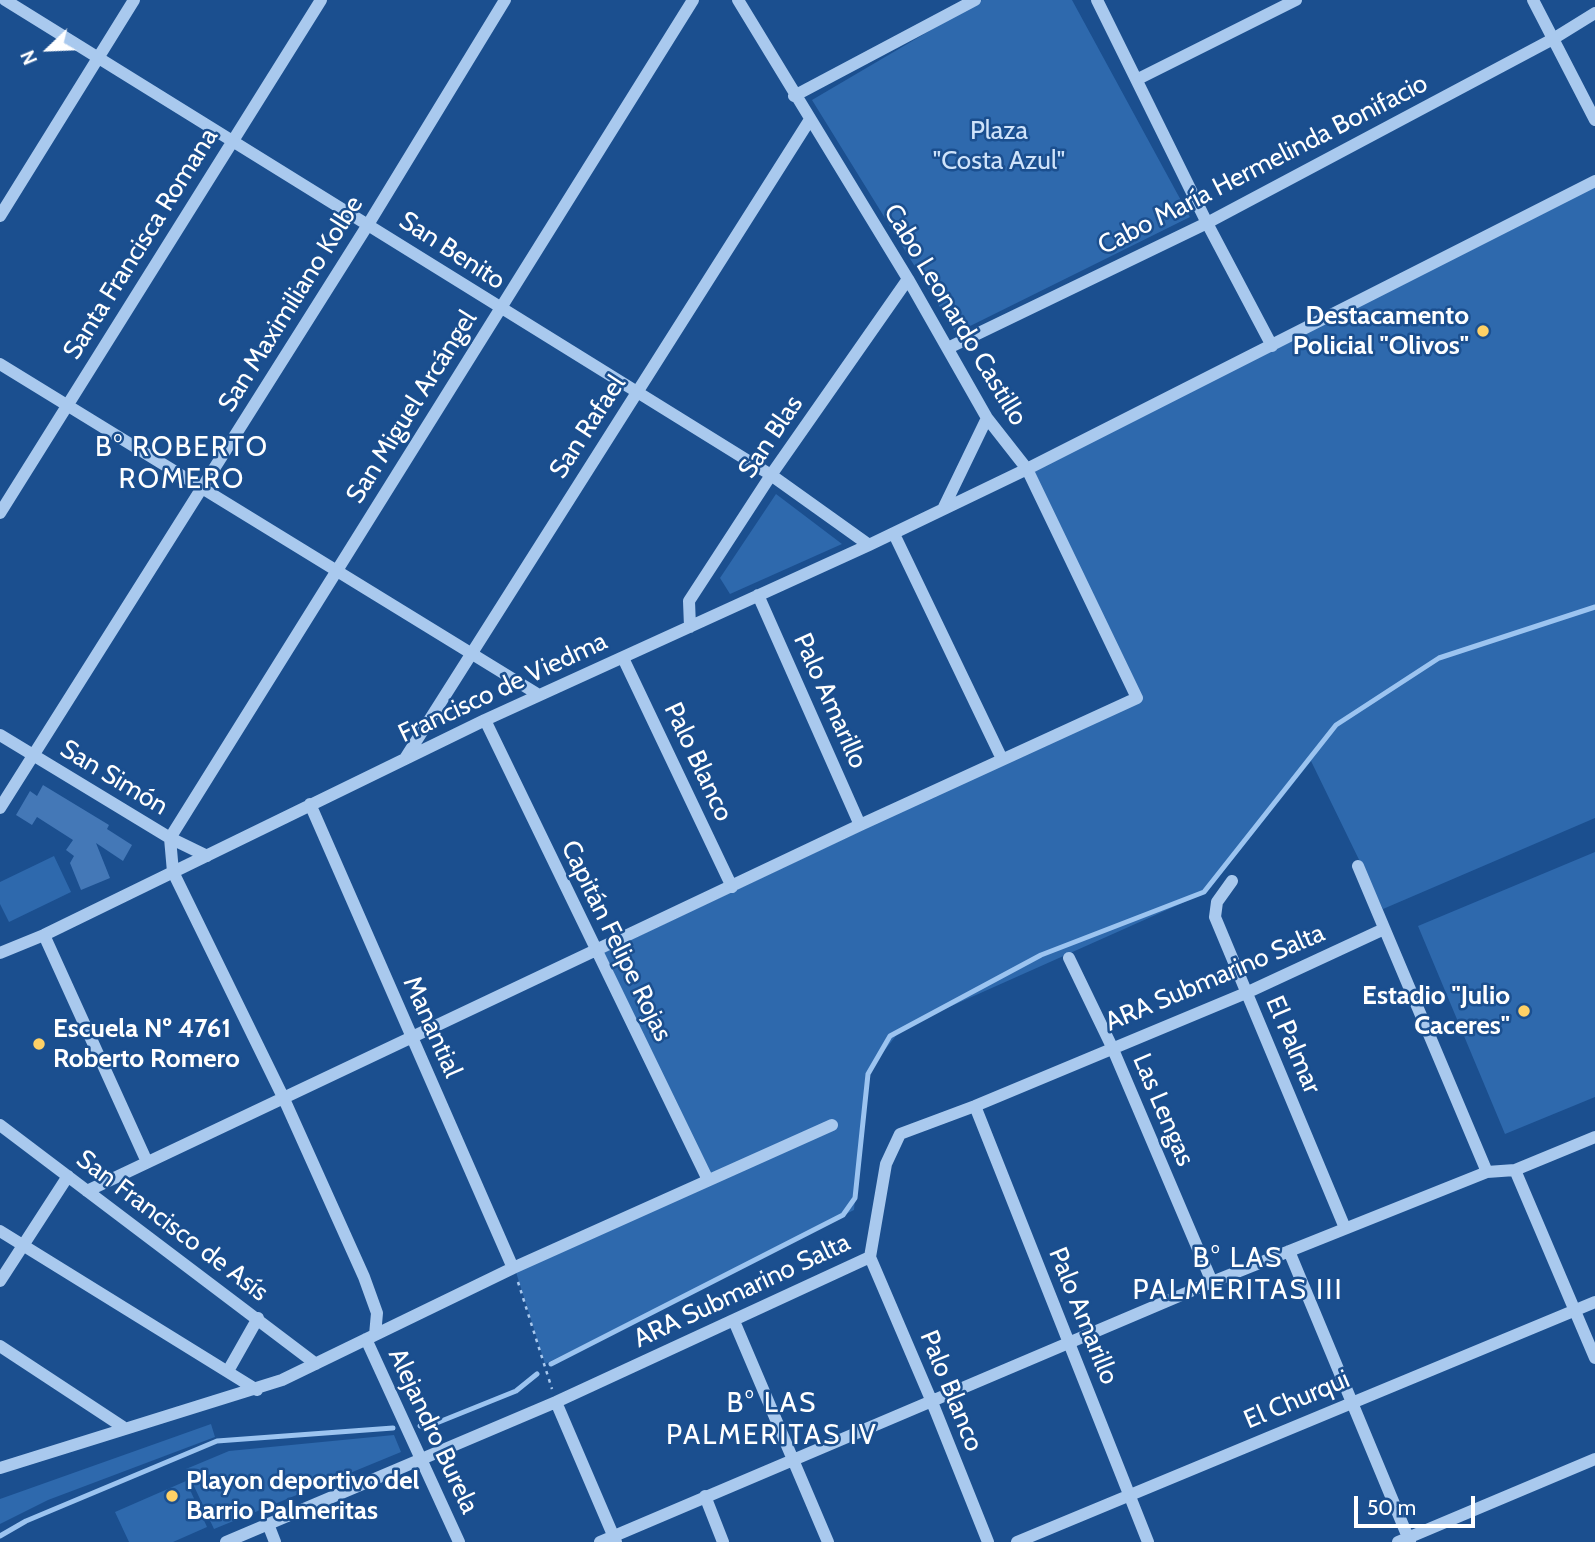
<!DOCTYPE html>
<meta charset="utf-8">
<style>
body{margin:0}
#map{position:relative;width:1595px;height:1542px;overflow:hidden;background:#1b4f8f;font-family:Cabin,sans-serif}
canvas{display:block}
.north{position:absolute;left:14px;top:14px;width:70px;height:70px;-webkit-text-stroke:5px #1b4f8f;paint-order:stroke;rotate:247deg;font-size:19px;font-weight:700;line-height:28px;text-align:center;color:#fff}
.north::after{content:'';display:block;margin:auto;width:24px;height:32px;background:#fff;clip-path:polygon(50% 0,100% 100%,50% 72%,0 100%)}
.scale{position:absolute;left:1354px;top:1496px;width:121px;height:32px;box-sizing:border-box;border:4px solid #fff;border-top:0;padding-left:9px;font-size:21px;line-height:24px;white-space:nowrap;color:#fff;-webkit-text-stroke:5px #1b4f8f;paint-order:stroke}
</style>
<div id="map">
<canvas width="1595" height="1542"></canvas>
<div class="north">N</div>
<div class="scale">50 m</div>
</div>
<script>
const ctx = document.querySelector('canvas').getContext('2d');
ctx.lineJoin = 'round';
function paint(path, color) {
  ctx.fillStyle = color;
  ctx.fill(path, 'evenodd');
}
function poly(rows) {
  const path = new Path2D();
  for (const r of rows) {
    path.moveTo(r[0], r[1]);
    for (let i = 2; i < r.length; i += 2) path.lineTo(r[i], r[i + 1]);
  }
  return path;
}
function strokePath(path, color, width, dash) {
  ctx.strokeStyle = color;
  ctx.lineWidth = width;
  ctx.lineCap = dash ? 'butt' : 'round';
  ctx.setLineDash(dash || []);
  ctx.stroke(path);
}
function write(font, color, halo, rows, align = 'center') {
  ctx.font = font + ' Cabin,sans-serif';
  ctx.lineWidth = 5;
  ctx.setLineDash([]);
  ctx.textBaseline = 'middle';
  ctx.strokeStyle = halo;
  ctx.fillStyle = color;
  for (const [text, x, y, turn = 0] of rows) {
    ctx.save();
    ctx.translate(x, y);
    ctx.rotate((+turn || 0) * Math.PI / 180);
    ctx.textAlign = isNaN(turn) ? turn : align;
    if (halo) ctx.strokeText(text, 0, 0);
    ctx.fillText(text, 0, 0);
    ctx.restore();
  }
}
paint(poly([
 [982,0,1072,0,1190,217,956,333,812,100],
 [1595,186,1595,818,1383,909,1311,761,1207,892,902,1028,866,1074,854,1210,545,1364,515,1269,709,1181,601,954,1138,699,1028,470],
 [776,494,842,544,730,594,720,578],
 [1595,852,1595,1097,1505,1134,1418,926],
 [54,856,71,892,9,922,0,904,0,882],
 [211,1424,215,1437,48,1500,0,1524,0,1499],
 [394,1435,401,1452,214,1529,186,1469,229,1451],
 [186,1481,207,1527,173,1542,129,1542,115,1512]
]), '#2e69ad');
strokePath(poly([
 [551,1364,843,1215,855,1198,868,1074,890,1036,1041,955,1204,892,1336,725,1439,658,1595,607],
 [420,1426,434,1424,516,1391,537,1374],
 [0,1536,26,1521,217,1441,393,1428]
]), '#9cc4f0', 5);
paint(poly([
 [43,785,109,825,107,829,132,845,123,861,96,843,110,878,81,890,70,863,74,856,66,850,73,840,37,817,32,825,16,815,30,791,37,796]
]), '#4478b7');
strokePath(poly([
 [518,1282,552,1389]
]), '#a9c9ee', 2.5, [3.5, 5]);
strokePath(poly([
 [5,0,771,475,869,545],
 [1097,0,1207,223,1272,346],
 [1533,0,1595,120],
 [1138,79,1296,0],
 [794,96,975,0],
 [0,216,134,0],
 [948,348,1207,223,1553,39,1595,13],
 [0,364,539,695],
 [943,509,987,418],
 [0,513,321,0],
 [894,534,1002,759],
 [758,595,860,825],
 [690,627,689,601,771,475,908,279],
 [623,658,732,887],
 [485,720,708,1180],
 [0,735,170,838,207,856],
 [406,757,809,121],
 [310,804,513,1268],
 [0,808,369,223,505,0],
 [1358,866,1487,1172],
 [1232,881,1217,902,1215,917,1345,1228],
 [44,935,147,1162],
 [0,953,44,935,485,720,869,545,1027,469,1595,181],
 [1069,958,1112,1047,1212,1282],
 [975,1106,1148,1542],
 [0,1125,316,1364],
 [1515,1170,1595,1358],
 [87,1191,860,825,1137,698,1027,469,987,418,908,279,738,0],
 [0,1231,257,1390],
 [1289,1251,1410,1542],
 [870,1257,932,1402,988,1542],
 [0,1281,68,1176],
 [734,1321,828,1542],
 [375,1335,377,1313,364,1277,284,1099,173,872,170,838,693,0],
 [366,1339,459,1542],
 [0,1346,123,1427],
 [228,1371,258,1318],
 [556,1402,616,1542],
 [0,1468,282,1380,513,1268,832,1125],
 [705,1496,723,1542],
 [268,1524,275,1542],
 [226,1542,556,1402,870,1257,886,1164,900,1134,975,1106,1246,993,1384,929],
 [600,1542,1212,1282,1487,1172,1515,1170,1595,1137],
 [1017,1542,1595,1302],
 [1398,1542,1595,1459]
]), '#a9c9ee', 12);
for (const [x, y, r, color] of [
 [1483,331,7,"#ffd166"],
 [1524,1011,7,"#ffd166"],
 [39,1044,7,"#ffd166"],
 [172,1496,7,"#ffd166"]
]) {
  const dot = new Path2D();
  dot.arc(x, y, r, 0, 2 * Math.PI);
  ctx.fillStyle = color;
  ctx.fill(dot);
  strokePath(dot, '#1b4f8f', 2.5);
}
write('26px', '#cfe3fa', '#1b4f8f', [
 ["Plaza",999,131],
 ["\"Costa Azul\"",999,161]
]);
write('26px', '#fff', '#1b4f8f', [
 ["Cabo María Hermelinda Bonifacio",1263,165,-27],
 ["Santa Francisca Romana",141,244,-58],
 ["San Benito",452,251,33],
 ["San Maximiliano Kolbe",291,304,-58],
 ["Cabo Leonardo Castillo",955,315,59],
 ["San Miguel Arcángel",412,407,-58],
 ["San Rafael",588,427,-57],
 ["San Blas",771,437,-56],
 ["Francisco de Viedma",503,688,-25],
 ["Palo Amarillo",830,701,66],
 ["Palo Blanco",698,762,65],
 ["San Simón",114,778,31],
 ["Capitán Felipe Rojas",616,941,64],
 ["ARA Submarino Salta",1215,978,-23],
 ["Manantial",432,1027,66],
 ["El Palmar",1293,1045,67],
 ["Las Lengas",1163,1110,67],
 ["San Francisco de Asís",172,1226,37],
 ["ARA Submarino Salta",742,1291,-25],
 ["Palo Amarillo",1083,1316,68],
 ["Palo Blanco",951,1391,68],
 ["El Churqui",1297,1400,-23],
 ["Alejandro Burela",433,1431,65]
]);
write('bold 26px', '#fff', '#1b4f8f', [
 ["Destacamento",1469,316],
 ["Policial \"Olivos\"",1469,346],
 ["Estadio \"Julio",1510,996],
 ["Caceres\"",1510,1026],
 ["Escuela Nº 4761",53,1029,"left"],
 ["Roberto Romero",53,1059,"left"],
 ["Playon deportivo del",186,1481,"left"],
 ["Barrio Palmeritas",186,1511,"left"]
], 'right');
ctx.letterSpacing = '2px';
write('28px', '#fff', '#1b4f8f', [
 ["B° ROBERTO",182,448],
 ["ROMERO",182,480],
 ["B° LAS",1238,1259],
 ["PALMERITAS III",1238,1291],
 ["B° LAS",772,1404],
 ["PALMERITAS IV",772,1436]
]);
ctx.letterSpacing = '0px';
</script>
